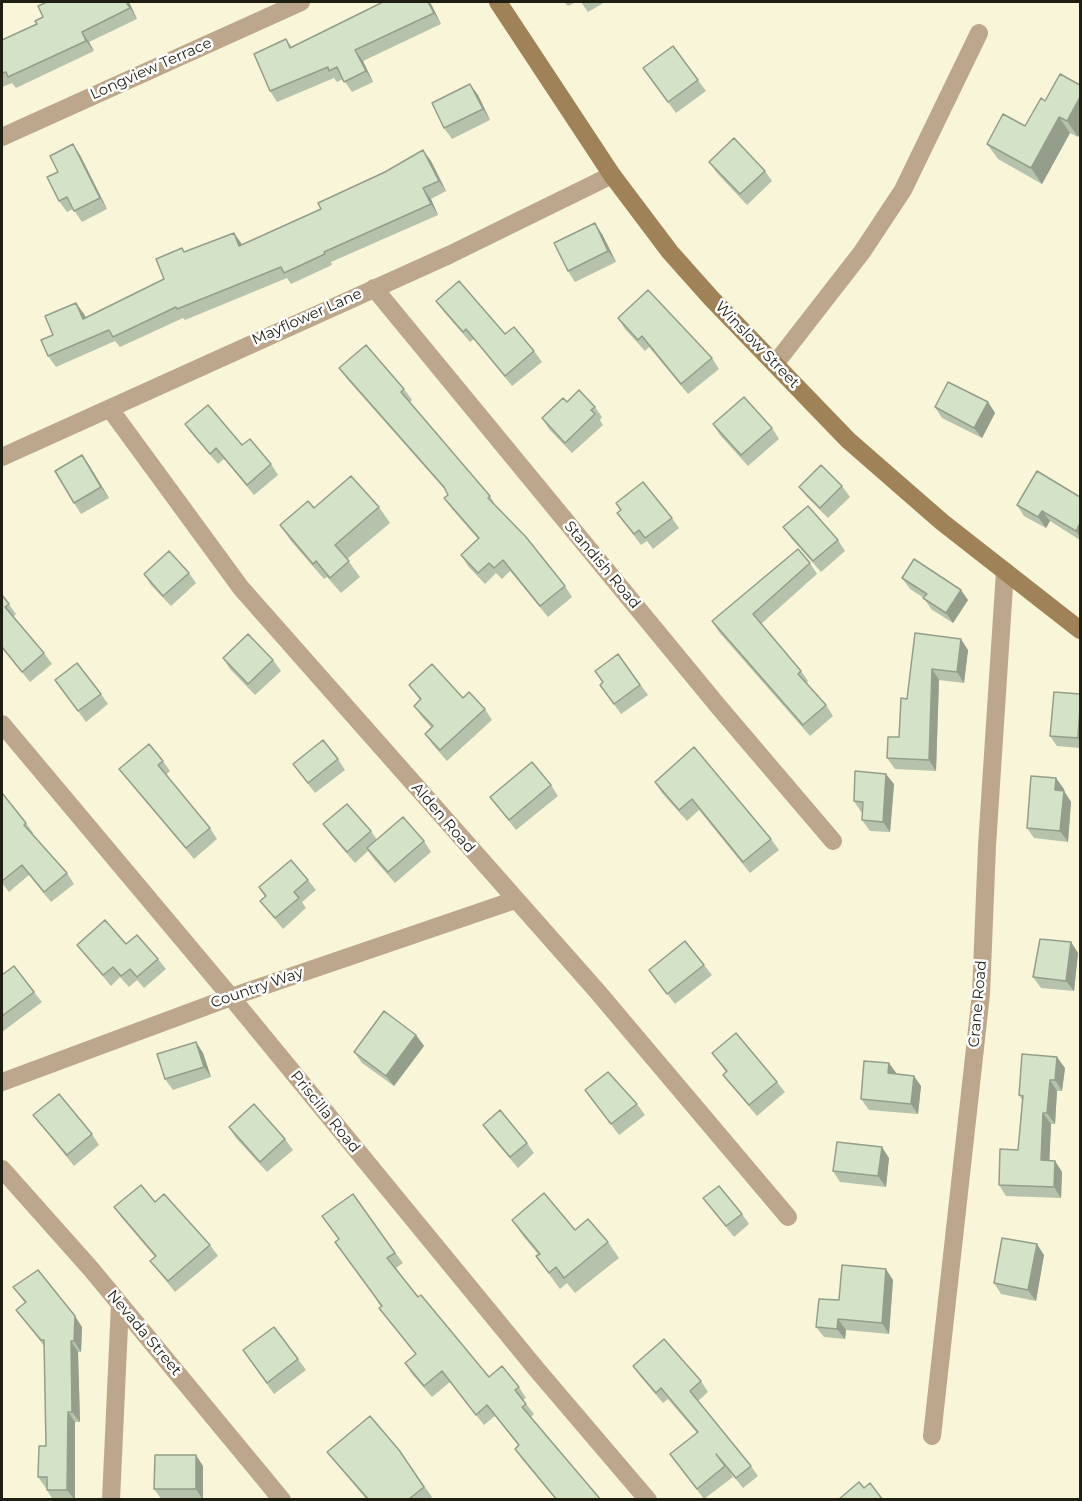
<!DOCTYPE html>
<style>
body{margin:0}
#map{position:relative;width:1082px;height:1501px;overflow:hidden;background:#f8f5d8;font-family:Montserrat,sans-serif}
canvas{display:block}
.frame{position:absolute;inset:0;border:3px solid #1f1e13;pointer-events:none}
</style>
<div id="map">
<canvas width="1082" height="1501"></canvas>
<div class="frame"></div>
</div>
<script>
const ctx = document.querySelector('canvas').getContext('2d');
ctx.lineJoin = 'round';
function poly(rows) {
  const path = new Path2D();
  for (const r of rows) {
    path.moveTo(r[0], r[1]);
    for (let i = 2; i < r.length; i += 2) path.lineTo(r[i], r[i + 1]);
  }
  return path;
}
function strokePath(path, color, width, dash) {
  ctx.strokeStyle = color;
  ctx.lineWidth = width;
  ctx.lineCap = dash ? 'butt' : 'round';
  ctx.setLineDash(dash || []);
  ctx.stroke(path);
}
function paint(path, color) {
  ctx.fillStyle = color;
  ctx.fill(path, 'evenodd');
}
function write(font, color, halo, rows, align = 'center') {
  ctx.font = font + ' Montserrat,sans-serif';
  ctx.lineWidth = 5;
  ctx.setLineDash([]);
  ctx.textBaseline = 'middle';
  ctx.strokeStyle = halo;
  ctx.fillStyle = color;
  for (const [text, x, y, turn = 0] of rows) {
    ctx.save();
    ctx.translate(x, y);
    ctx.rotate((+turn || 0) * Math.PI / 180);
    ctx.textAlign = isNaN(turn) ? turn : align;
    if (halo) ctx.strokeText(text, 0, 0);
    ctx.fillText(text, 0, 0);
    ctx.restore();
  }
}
strokePath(poly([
 [2,137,301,2],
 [374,288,718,706,833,841],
 [775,364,862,252,903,190,979,33],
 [110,409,241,588,597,991,788,1217],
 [2,457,449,255,612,175],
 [2,724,231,997,538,1371,648,1500],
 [2,1082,231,997,515,900],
 [2,1169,91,1269,282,1500],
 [932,1436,981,994,987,846,1005,571],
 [111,1500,120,1304]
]), '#bca78c', 18);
strokePath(poly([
 [498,2,612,175,670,252,711,298,848,440,942,522,1080,630]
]), '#a08259', 18);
paint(poly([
 [129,2,137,19,89,42,94,51,16,88,12,83,2,87,2,40],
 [383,2,430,2,441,24,363,61,373,82,352,92,343,79,337,82,334,78,277,102,270,91,286,39,292,47],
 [564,2,576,2,568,6],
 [581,2,605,2,588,12],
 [673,46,706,91,676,113,643,68],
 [1060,74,1078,137,1070,133,1042,184,998,159,987,144,1025,126,1045,101],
 [478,95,490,120,452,139,444,128],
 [423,150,431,161,446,191,431,199,438,215,331,262,332,265,291,284,287,278,185,320,183,318,120,347,115,341,56,367,48,356,53,335,84,314,86,318,164,279,182,248,184,252,234,233,242,245,321,209],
 [80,155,107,209,82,222,73,209,67,212,59,201,58,172],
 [709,162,765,171,772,181,747,205,717,173],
 [602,234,616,262,575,282,568,271],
 [436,301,505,334,534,351,542,362,512,386,474,339,470,342,444,312],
 [618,318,712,358,719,369,688,394,649,347,645,351,625,329],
 [339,368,404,389,412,400,410,402,490,496,497,508,565,586,572,597,548,617,510,571,502,579,496,573,485,584,468,566,461,555,478,539,452,509,444,498,448,495,447,492,347,379],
 [567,402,595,407,602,417,600,420,603,425,572,453,549,429,542,418],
 [988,402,995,413,982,438,942,418,935,407],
 [185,424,242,445,271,464,278,475,254,495,224,459,218,464,193,435],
 [713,424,772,428,779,439,748,466,720,435],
 [89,465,109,498,81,514,74,503],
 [842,486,850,497,828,518,807,497,799,487],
 [1080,497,1080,540,1050,521,1046,528,1024,516,1017,505],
 [379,507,390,523,347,559,360,577,341,593,327,577,324,579,291,541,280,525,314,508],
 [617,513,672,518,679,528,653,549,647,541,641,545],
 [783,527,838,540,845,551,821,572,791,538],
 [810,563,817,574,761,624,801,671,808,681,807,683,826,705,833,716,810,736,719,632,712,621],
 [189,573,196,583,171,606,151,585,144,574],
 [902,578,968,600,953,623,931,609,924,598,910,589],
 [2,595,16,614,13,617,44,653,52,664,30,682,2,648],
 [915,633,968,650,964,683,939,680,936,771,895,769,887,758,899,737,907,699],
 [618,654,648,695,621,714,600,685,603,682],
 [223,658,273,660,281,671,255,695,230,669],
 [55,680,101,694,108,704,86,722],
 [409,685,463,698,485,709,492,720,447,761,433,745,425,734,432,728,422,717,414,706,420,700],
 [1080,694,1080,748,1057,746,1050,736],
 [694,747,771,839,779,850,750,873,699,810,687,821,662,793,655,782],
 [338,759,345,770,315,793,293,764],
 [163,761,170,771,166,775,210,828,217,839,194,859,127,779,119,769],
 [1056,778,1071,802,1068,842,1034,838,1027,828],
 [894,784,890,832,870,831,862,820,862,812,861,812,854,801],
 [551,785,558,796,516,830,490,797],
 [2,793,26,823,33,833,32,834,67,873,74,884,51,902,29,875,9,892,2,883],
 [323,824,371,831,377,840,424,841,431,852,395,883,374,859,368,851,355,863,331,835],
 [308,880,316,890,302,902,306,908,283,929,260,901,265,897,259,887],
 [1071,942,1078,953,1074,991,1041,988,1033,977],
 [126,944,158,959,166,969,144,988,137,980,129,987,120,977,111,986,85,955,77,945],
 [704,965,712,975,675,1004,649,970],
 [2,975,34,992,42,1002,2,1032],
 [416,1035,424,1046,394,1086,362,1063,354,1052],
 [196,1042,203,1053,211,1077,173,1090,165,1079],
 [712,1053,777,1082,785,1092,757,1116,731,1085,723,1075,726,1072],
 [1065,1068,1062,1091,1057,1091,1055,1124,1051,1124,1049,1161,1055,1161,1062,1172,1061,1198,1006,1196,999,1185,1018,1150,1022,1100,1019,1095],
 [897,1074,921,1086,918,1114,869,1110,861,1099],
 [585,1090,637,1104,645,1115,619,1135],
 [33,1115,92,1134,99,1145,74,1166,41,1125],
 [483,1125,527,1143,534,1153,518,1168,490,1135],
 [229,1127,285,1139,293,1150,267,1172,236,1138],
 [889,1158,886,1187,840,1182,833,1171],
 [353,1194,403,1263,396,1268,418,1297,489,1377,519,1387,526,1398,523,1400,534,1414,531,1417,601,1500,556,1500,522,1459,515,1449,518,1445,495,1416,484,1425,450,1382,432,1397,412,1374,405,1363,416,1354,379,1308,381,1307,339,1239],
 [703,1198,742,1214,749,1224,734,1237],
 [155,1202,210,1245,218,1256,175,1292,150,1261,155,1257,122,1218,114,1207],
 [512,1220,575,1230,608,1242,619,1258,575,1293,567,1283,560,1289,536,1256,538,1254,523,1236],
 [1044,1255,1036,1301,1001,1294,994,1283],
 [893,1280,889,1334,846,1330,845,1339,824,1337,816,1327,839,1300],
 [13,1287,82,1327,81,1352,78,1352,80,1422,75,1422,75,1500,53,1500,47,1490,47,1488,46,1488,38,1477,46,1446,44,1346,16,1310,25,1303],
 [243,1350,298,1359,306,1370,274,1394],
 [633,1366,701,1381,708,1392,698,1401,751,1466,758,1476,743,1488,730,1472,733,1477,704,1499,670,1454,697,1433,668,1399,663,1403,640,1376],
 [399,1450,432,1497,429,1500,367,1500,335,1462,327,1452],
 [203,1466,203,1500,162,1500,154,1489]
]), '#b6c2ab');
paint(poly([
 [126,2,129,2,137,19,130,8],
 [428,2,430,2,441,24,434,13],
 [82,32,89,42,94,51,86,41],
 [355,50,363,61,373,82,366,71],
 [470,84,478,95,490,120,483,109],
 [1080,97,1080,133,1078,137,1067,121],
 [1059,117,1070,133,1042,184,1031,168],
 [73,144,80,155,107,209,100,198],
 [423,150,431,161,446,191,439,181],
 [423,188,431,199,438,215,431,204],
 [595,223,602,234,616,262,608,251],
 [234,233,241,243,247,257,239,246],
 [76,303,84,314,91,330,83,319],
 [988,402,995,413,982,438,974,428],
 [82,455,89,465,109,498,101,487],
 [1042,511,1050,521,1046,528,1038,517],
 [1080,523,1080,537,1076,531],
 [961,590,968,600,953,623,946,613],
 [961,639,968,650,964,683,957,672],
 [932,669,939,680,936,771,929,760],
 [1080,708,1080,742,1078,738],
 [886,774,894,784,890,832,883,822],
 [1056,778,1064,789,1063,801,1055,790],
 [1064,791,1071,802,1068,842,1060,831],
 [1071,942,1078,953,1074,991,1066,981],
 [416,1035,424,1046,394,1086,386,1076],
 [196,1042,203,1053,211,1077,204,1067],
 [1057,1057,1065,1068,1062,1091,1055,1080],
 [889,1063,897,1074,888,1073],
 [914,1076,921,1086,918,1114,911,1104],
 [1050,1080,1057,1091,1055,1124,1047,1113],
 [1043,1113,1051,1124,1049,1171,1041,1160],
 [882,1147,889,1158,886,1187,878,1176],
 [1055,1161,1062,1172,1061,1198,1054,1187],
 [1037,1244,1044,1255,1036,1301,1028,1290],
 [886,1269,893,1280,889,1334,882,1323],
 [75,1316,82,1327,81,1352,74,1341],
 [838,1319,846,1330,845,1339,837,1329],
 [71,1341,78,1352,80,1422,72,1412],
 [68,1412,75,1422,75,1500,67,1490],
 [196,1455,203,1466,203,1500,196,1489]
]), '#949e8b');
const building = poly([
 [47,2,126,2,130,8,82,32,86,41,8,77,6,72,2,73,2,40,37,24,35,21,43,17,38,6,47,2],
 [383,2,428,2,434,13,355,50,366,71,344,82,337,67,329,71,328,67,270,91,254,54,286,39,290,48,383,2],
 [673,46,698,80,668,102,643,68,673,46],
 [1060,74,1080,85,1080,97,1067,121,1059,117,1031,168,987,144,1003,114,1025,126,1041,98,1045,101,1060,74],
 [470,84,483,109,444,128,432,103,470,84],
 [734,138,765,171,740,194,709,162,734,138],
 [73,144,100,198,74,211,67,197,59,201,47,177,58,172,50,156,73,144],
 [423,150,439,181,423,188,431,204,324,252,325,254,284,273,281,267,177,309,176,307,113,337,109,330,48,356,41,340,53,335,45,316,76,303,83,319,164,279,156,259,182,248,184,252,234,233,239,246,321,209,318,203,385,172,423,150],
 [595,223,608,251,568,271,554,243,595,223],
 [459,281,505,334,514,327,534,351,505,376,466,329,463,332,436,301,459,281],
 [648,290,712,358,681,384,642,336,638,340,618,318,648,290],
 [366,345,404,389,401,392,490,496,488,498,526,537,565,586,540,606,503,560,494,568,489,563,478,573,461,555,479,538,444,498,448,495,444,487,339,368,366,345],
 [948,382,988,402,974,428,935,407,948,382],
 [579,390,595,407,591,410,595,414,565,443,542,418,563,398,567,402,579,390],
 [744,397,772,428,741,455,713,424,744,397],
 [208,405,242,445,250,439,271,464,247,485,216,448,210,454,185,424,208,405],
 [82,455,101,487,74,503,55,471,82,455],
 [821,465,842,486,820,508,799,487,821,465],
 [1037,471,1080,497,1080,523,1076,531,1042,511,1038,517,1017,505,1037,471],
 [351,476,379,507,335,545,349,561,330,578,316,561,313,564,280,525,308,501,314,508,351,476],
 [643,482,672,518,645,538,639,530,634,534,617,513,621,510,616,503,643,482],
 [808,506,838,540,813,561,783,527,808,506],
 [798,549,810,563,753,614,801,671,798,674,826,705,803,725,712,621,798,549],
 [169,551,189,573,163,596,144,574,169,551],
 [914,559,961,590,946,613,923,598,927,594,902,578,914,559],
 [2,595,9,604,5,607,44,653,22,672,2,647,2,595],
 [915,633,961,639,957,672,932,669,929,760,887,758,888,737,899,737,901,698,907,699,915,633],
 [248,634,273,660,248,684,223,658,248,634],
 [618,654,640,685,614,704,600,685,603,682,595,671,618,654],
 [77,663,101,694,78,711,55,680,77,663],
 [432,664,463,698,469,692,485,709,440,750,425,734,433,726,414,706,421,699,409,685,432,664],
 [1054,692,1080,694,1080,708,1078,738,1050,736,1054,692],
 [323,740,338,759,308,783,293,764,323,740],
 [149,744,163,761,158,765,210,828,186,848,119,769,149,744],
 [694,747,771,839,743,862,692,799,679,810,655,782,694,747],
 [532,762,551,785,509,820,490,797,532,762],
 [855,771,886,774,883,822,862,820,863,802,854,801,855,771],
 [1031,776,1056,778,1055,790,1064,791,1060,831,1027,828,1031,776],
 [2,793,26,823,24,825,67,873,44,892,22,865,2,881,2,793],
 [347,804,371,831,347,852,323,824,347,804],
 [403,817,424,841,388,872,367,848,403,817],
 [291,860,308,880,294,892,299,898,275,918,260,901,266,896,259,887,291,860],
 [105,920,126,944,137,935,158,959,137,977,130,969,121,976,113,967,103,975,77,945,105,920],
 [1040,939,1071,942,1066,981,1033,977,1040,939],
 [685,941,704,965,667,994,649,970,685,941],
 [14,966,34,992,2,1016,2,975,14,966],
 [384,1011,416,1035,386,1076,354,1052,384,1011],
 [736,1033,777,1082,749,1105,723,1075,727,1071,712,1053,736,1033],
 [196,1042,204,1067,165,1079,157,1054,196,1042],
 [1022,1054,1057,1057,1055,1080,1050,1080,1047,1113,1043,1113,1041,1160,1055,1161,1054,1187,999,1185,1000,1149,1018,1150,1023,1096,1019,1095,1022,1054],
 [864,1061,889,1063,888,1073,914,1076,911,1104,861,1099,864,1061],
 [608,1072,637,1104,611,1124,585,1090,608,1072],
 [59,1094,92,1134,67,1155,33,1115,59,1094],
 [254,1104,285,1139,260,1162,229,1127,254,1104],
 [500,1110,527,1143,510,1157,483,1125,500,1110],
 [837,1142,882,1147,878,1176,833,1171,837,1142],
 [141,1185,155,1202,164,1194,210,1245,168,1281,150,1261,156,1256,114,1207,141,1185],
 [719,1186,742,1214,726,1226,703,1198,719,1186],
 [544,1193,575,1230,588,1219,608,1242,564,1278,556,1267,549,1273,536,1256,540,1254,512,1220,544,1193],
 [353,1194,395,1253,387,1258,418,1297,421,1295,489,1377,502,1366,519,1387,515,1390,526,1404,522,1407,601,1500,557,1500,515,1449,519,1445,487,1405,476,1415,442,1371,424,1386,405,1363,416,1354,379,1308,382,1306,335,1242,339,1239,322,1216,353,1194],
 [1002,1238,1037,1244,1028,1290,994,1283,1002,1238],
 [842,1265,886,1269,882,1323,838,1319,837,1329,816,1327,819,1299,839,1300,842,1265],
 [38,1270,75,1316,74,1341,71,1341,72,1412,68,1412,67,1490,47,1490,47,1477,38,1477,39,1446,46,1446,44,1340,41,1340,16,1310,26,1302,13,1287,38,1270],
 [274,1327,298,1359,267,1383,243,1350,274,1327],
 [664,1339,701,1381,690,1391,751,1466,736,1478,716,1454,725,1466,697,1489,670,1454,698,1432,661,1388,656,1393,633,1366,664,1339],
 [370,1416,399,1450,424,1487,409,1499,410,1500,369,1500,327,1452,370,1416],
 [155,1455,196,1455,196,1489,154,1489,155,1455],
 [859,1482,864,1488,870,1483,883,1500,838,1500,859,1482]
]);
paint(building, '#d4e2c7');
strokePath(building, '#949e8b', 1.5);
write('15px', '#1f1e13', '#fff', [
 ["Longview Terrace",151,69,-24],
 ["Mayflower Lane",307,317,-24],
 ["Winslow Street",757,345,46],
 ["Standish Road",602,565,50],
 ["Alden Road",443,818,49],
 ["Country Way",257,988,-19],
 ["Crane Road",978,1004,-85],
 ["Priscilla Road",325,1112,51],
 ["Nevada Street",144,1333,50]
]);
</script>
